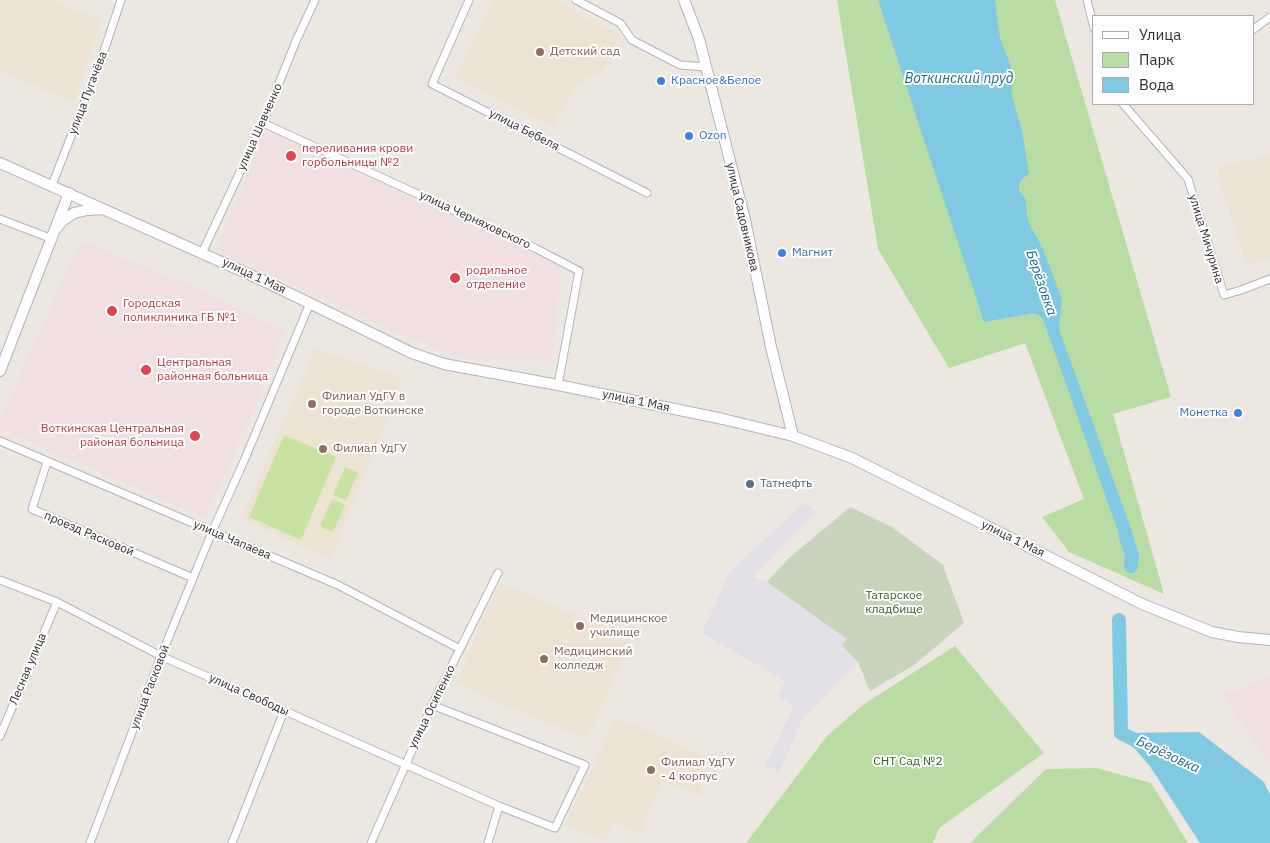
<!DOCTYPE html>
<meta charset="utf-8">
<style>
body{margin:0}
#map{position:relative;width:1270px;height:843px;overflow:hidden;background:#ece7e1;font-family:"IBM Plex Sans",sans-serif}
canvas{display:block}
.legend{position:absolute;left:1092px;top:15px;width:162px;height:90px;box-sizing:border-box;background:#fff;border:1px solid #ababab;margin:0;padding:6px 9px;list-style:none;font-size:15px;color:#2d2d2d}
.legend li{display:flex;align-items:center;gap:10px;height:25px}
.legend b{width:25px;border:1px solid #ababab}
</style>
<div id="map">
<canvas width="1270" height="843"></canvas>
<ul class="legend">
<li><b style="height:6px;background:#fff"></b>Улица</li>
<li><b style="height:14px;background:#b8dca4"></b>Парк</li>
<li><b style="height:14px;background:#80c9e2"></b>Вода</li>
</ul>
</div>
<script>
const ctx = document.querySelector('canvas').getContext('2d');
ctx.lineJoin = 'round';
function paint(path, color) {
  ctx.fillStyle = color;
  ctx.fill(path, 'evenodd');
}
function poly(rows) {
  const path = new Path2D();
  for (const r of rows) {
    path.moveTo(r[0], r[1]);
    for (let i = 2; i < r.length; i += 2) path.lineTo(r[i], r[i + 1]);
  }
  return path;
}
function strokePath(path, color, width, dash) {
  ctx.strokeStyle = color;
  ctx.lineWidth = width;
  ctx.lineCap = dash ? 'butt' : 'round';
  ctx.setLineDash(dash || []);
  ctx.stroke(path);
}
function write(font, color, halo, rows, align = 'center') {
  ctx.font = font + ' "IBM Plex Sans",sans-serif';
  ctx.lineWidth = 4;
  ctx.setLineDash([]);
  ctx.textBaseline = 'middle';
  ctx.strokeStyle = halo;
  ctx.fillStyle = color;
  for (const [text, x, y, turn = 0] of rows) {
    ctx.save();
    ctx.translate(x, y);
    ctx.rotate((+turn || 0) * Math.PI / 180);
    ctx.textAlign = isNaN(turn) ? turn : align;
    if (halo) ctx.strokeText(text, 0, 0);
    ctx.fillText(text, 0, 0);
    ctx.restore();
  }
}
paint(poly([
 [805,503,816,512,753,577,767,582,847,639,842,647,858,662,801,722,780,771,765,766,794,706,777,696,785,681,702,633,730,571]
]), '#e2e0e6');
paint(poly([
 [0,0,51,0,100,20,73,102,0,71],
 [494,0,556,0,620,35,604,69,575,86,552,127,455,77],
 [1270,154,1270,257,1246,265,1217,169],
 [316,348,402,379,331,560,242,518],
 [500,583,631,638,587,739,500,703,456,681],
 [616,717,715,761,699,796,662,779,641,833,612,821,605,840,565,825]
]), '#ece3d2');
paint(poly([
 [266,131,562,265,551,360,456,358,216,251],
 [83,245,92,245,202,291,284,331,254,409,204,517,0,429,0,421,75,253],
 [1270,677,1270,764,1223,695]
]), '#f2dfe1');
paint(poly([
 [837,0,1055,0,1171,397,1113,414,1164,594,1069,552,1042,517,1084,499,1025,343,949,368,878,249],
 [955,646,1044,753,939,828,933,843,746,843,827,736,864,704],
 [1096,768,1151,783,1188,843,970,843,1046,769]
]), '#b8dca4');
paint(poly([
 [850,507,892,527,943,565,964,623,914,665,870,691,858,662,842,646,847,639,767,582,788,559]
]), '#c7d4ba');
paint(poly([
 [284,435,336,457,301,540,249,517],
 [345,467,358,473,346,500,333,495],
 [332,499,345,505,333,532,320,526]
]), '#c7e2a1');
paint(poly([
 [878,0,995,0,1000,39,1011,66,1012,97,1022,130,1029,174,1022,179,1019,185,1019,190,1026,200,1027,215,1030,225,1043,249,1060,294,1062,300,1059,329,1130,526,1138,553,1132,555,1126,554,1043,319,1039,315,1034,313,984,322],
 [1199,732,1264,782,1270,795,1270,843,1200,843,1149,765,1121,733]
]), '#80c9e2');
strokePath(poly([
 [1126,538,1132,555,1131,566],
 [1119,620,1121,733,1137,741]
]), '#80c9e2', 14);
const minor = poly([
 [469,0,432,84,647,193],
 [576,0,620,23,632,40,680,65,706,67],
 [1087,0,1094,28],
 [1254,29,1270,17],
 [1123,104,1188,179,1224,295,1241,290,1270,279],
 [263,123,535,248,579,271,558,385],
 [52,185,102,57,121,0],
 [0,219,50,238],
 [202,253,263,123,296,41,315,0],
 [0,441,338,585,460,649],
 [47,462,32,509,193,578],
 [0,580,57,602,161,656,499,806,555,828,585,765,432,705],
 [0,736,57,602],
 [90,843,161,656,212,532,244,461,310,303],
 [232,843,284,711],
 [371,843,432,705,498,573],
 [488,843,499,806]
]);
const secondary = poly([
 [684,0,699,39,745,220,771,347,793,436],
 [0,163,264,281,412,353,444,364,558,385,723,419,793,436,852,458,1142,604,1212,632,1238,637,1270,640],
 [56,229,62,221,74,213,87,210,103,209],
 [0,371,69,193]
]);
strokePath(minor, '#b1b3bb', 9);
strokePath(secondary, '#b1b3bb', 12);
strokePath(minor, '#fff', 7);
strokePath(secondary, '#fff', 10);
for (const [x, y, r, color] of [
 [540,52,5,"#8d6e63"],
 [661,81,5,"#3f7fe0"],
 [689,136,5,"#3f7fe0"],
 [291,156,6,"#e0444e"],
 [782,253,5,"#3f7fe0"],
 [455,278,6,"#e0444e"],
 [112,311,6,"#e0444e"],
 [146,370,6,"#e0444e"],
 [312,404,5,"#8d6e63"],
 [1238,413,5,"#3f7fe0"],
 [195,436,6,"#e0444e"],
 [323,449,5,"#8d6e63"],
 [750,484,5,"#5c6f8a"],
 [580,626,5,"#8d6e63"],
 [544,659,5,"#8d6e63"],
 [651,770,5,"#8d6e63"]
]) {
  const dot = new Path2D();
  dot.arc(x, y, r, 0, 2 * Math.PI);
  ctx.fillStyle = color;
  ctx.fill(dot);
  strokePath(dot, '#fff', 2);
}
write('12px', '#785e54', '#fff', [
 ["Детский сад",550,52],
 ["Филиал УдГУ в",322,397],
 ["городе Воткинске",322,411],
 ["Филиал УдГУ",333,449],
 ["Медицинское",590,619],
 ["училище",590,633],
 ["Медицинский",554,652],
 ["колледж",554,666],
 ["Филиал УдГУ",661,763],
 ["- 4 корпус",661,777]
], 'left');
write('12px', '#366cbe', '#fff', [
 ["Красное&Белое",671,81],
 ["Ozon",699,136],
 ["Магнит",792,253],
 ["Монетка",1228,413,"right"]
], 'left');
write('12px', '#2d2d2d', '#fff', [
 ["улица Пугачёва",88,93,-69],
 ["улица Шевченко",260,127,-66],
 ["улица Бебеля",524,130,27],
 ["улица Садовникова",742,217,77],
 ["улица Черняховского",475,220,25],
 ["улица Мичурина",1206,239,73],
 ["улица 1 Мая",254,276,25],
 ["улица 1 Мая",636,401,12],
 ["проезд Расковой",89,534,23],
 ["улица 1 Мая",1013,539,26],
 ["улица Чапаева",232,540,23],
 ["Лесная улица",28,669,-67],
 ["улица Расковой",150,687,-69],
 ["улица Свободы",249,695,24],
 ["улица Осипенко",432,707,-64]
]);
write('12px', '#be3a42', '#fff', [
 ["переливания крови",302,149],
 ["горбольницы №2",302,163],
 ["родильное",466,271],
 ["отделение",466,285],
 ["Городская",123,304],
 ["поликлиника ГБ №1",123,318],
 ["Центральная",157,363],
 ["районная больница",157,377],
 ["Воткинская Центральная",184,429,"right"],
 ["районая больница",184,443,"right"]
], 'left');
write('12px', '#4e5e75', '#fff', [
 ["Татнефть",760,484]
], 'left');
write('12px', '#316323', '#fff', [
 ["Татарское",894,596],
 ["кладбище",894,610],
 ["СНТ Сад №2",908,762]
]);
write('italic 14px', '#1d6a90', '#fff', [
 ["Воткинский пруд",959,79],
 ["Берёзовка",1041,283,71],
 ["Берёзовка",1168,755,25]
]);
</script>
